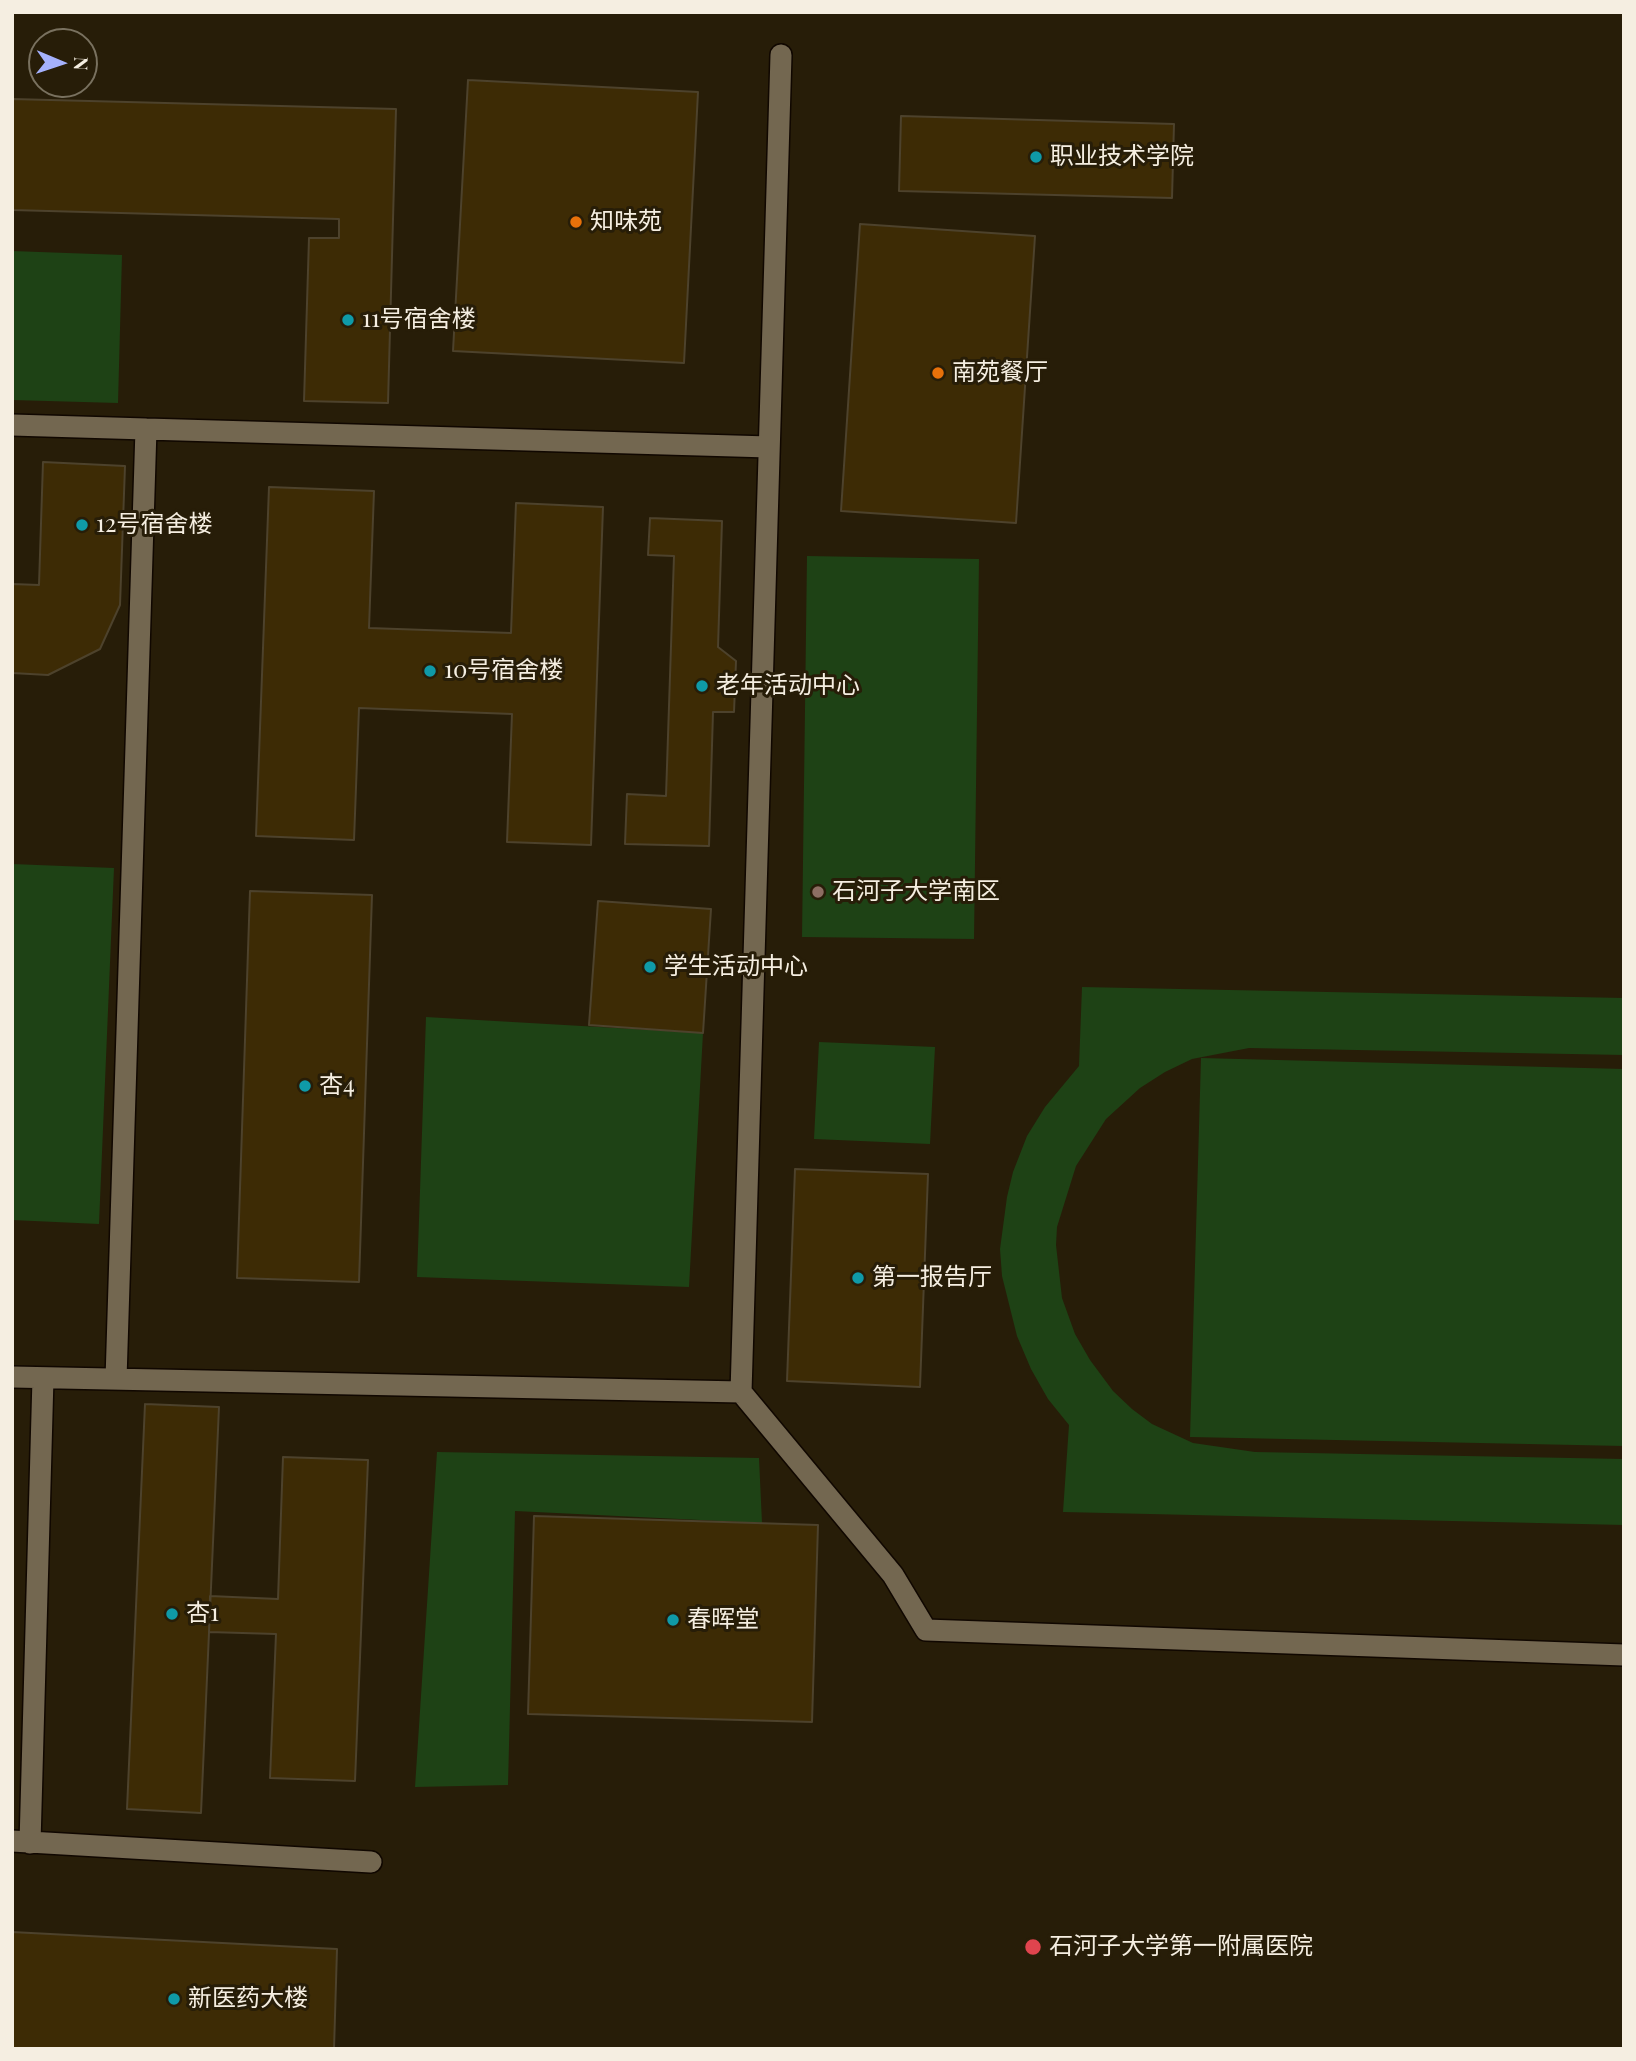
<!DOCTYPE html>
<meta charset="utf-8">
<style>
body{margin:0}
#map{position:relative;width:1636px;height:2061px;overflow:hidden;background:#271d08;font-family:"Playfair Display",serif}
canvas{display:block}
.frame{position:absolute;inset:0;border:14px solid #f5eee1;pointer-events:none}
.north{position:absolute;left:28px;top:28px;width:70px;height:70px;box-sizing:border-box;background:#271d08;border:2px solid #79715f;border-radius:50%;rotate:92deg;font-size:19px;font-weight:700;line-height:28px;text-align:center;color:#f5eee1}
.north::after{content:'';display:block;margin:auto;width:24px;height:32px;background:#a5b1fc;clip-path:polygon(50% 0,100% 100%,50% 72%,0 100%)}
</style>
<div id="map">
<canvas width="1636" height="2061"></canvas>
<div class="frame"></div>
<div class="north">N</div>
</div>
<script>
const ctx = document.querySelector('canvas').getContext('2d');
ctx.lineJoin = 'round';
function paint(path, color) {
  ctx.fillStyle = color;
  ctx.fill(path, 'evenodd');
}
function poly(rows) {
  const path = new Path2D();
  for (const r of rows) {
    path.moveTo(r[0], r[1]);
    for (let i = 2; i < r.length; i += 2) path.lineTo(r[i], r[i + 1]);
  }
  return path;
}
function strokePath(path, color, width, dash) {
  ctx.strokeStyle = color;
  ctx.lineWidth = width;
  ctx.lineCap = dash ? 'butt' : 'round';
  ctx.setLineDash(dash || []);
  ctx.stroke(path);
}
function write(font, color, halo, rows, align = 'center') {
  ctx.font = font + ' "Playfair Display","Noto Sans SC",serif';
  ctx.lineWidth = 6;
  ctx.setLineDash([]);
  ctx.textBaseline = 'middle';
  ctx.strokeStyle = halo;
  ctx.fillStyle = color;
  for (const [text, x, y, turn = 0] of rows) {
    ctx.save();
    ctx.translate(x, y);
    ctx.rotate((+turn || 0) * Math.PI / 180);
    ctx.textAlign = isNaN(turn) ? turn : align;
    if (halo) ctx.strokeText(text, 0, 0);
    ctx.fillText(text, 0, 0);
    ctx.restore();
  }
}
paint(poly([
 [12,251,122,255,118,403,12,400],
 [807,556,979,559,974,939,802,937],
 [12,864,114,868,99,1224,12,1220],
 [1082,987,1624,998,1624,1055,1249,1048,1192,1059,1165,1072,1140,1088,1106,1119,1076,1166,1057,1227,1056,1245,1062,1298,1075,1334,1090,1360,1113,1391,1132,1409,1152,1424,1193,1443,1255,1452,1624,1459,1624,1525,1063,1512,1069,1425,1048,1399,1031,1369,1017,1336,1002,1276,1000,1249,1007,1197,1013,1172,1027,1136,1045,1107,1079,1066],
 [426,1017,703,1033,689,1287,417,1277],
 [819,1042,935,1047,930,1144,814,1139],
 [1201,1058,1624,1069,1624,1446,1190,1437],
 [437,1452,759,1458,762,1523,515,1511,508,1785,415,1787]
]), '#1e4215');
const building = poly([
 [468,80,698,92,684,363,453,351,468,80],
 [12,99,396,109,388,403,304,401,309,238,339,238,339,219,12,210,12,99],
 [901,116,1174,124,1172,198,899,191,901,116],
 [860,224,1035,236,1016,523,841,511,860,224],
 [43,462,125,466,120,605,100,649,48,675,12,673,12,584,39,585,43,462],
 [269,487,374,491,369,628,511,633,516,503,603,507,591,845,507,842,512,714,359,708,354,840,256,836,269,487],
 [650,518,722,521,718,647,736,661,734,712,713,712,709,846,625,844,627,794,666,796,674,556,648,555,650,518],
 [250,891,372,895,359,1282,237,1278,250,891],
 [598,901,711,909,703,1033,589,1025,598,901],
 [795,1169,928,1174,920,1387,787,1381,795,1169],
 [145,1404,219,1407,201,1813,127,1809,145,1404],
 [283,1457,368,1460,355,1781,270,1778,276,1634,209,1632,210,1596,278,1599,283,1457],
 [534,1516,818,1525,812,1722,528,1714,534,1516],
 [12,1932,337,1949,334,2049,12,2049,12,1932]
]);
paint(building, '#3d2b05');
strokePath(building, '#4d422c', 2);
const minor = poly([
 [12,425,146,429],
 [12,1377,741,1392,893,1575,926,1630,1624,1655],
 [116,1379,146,429,769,447],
 [741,1392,781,55],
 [12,1841,371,1862],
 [30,1843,43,1378]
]);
strokePath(minor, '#100700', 24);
strokePath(minor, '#736750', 21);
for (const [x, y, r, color] of [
 [1036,157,7,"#0f9aa8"],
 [576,222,7,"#e8710a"],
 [348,320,7,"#0f9aa8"],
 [938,373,7,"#e8710a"],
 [82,525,7,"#0f9aa8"],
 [430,671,7,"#0f9aa8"],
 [702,686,7,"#0f9aa8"],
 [818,892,7,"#8d6e63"],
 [650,967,7,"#0f9aa8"],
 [305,1086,7,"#0f9aa8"],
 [858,1278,7,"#0f9aa8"],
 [172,1614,7,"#0f9aa8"],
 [673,1620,7,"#0f9aa8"],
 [1033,1947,9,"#e0444e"],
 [174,1999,7,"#0f9aa8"]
]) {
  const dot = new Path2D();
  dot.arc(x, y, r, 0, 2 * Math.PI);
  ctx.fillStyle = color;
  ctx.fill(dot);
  strokePath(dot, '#271d08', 2.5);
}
write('24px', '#f5eee1', '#271d08', [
 ["职业技术学院",1050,157],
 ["知味苑",590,222],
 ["11号宿舍楼",362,320],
 ["南苑餐厅",952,373],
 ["12号宿舍楼",96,525],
 ["10号宿舍楼",444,671],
 ["老年活动中心",716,686],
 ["石河子大学南区",832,892],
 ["学生活动中心",664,967],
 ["杏4",319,1086],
 ["第一报告厅",872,1278],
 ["杏1",186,1614],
 ["春晖堂",687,1620],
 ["石河子大学第一附属医院",1049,1947],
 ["新医药大楼",188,1999]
], 'left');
</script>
